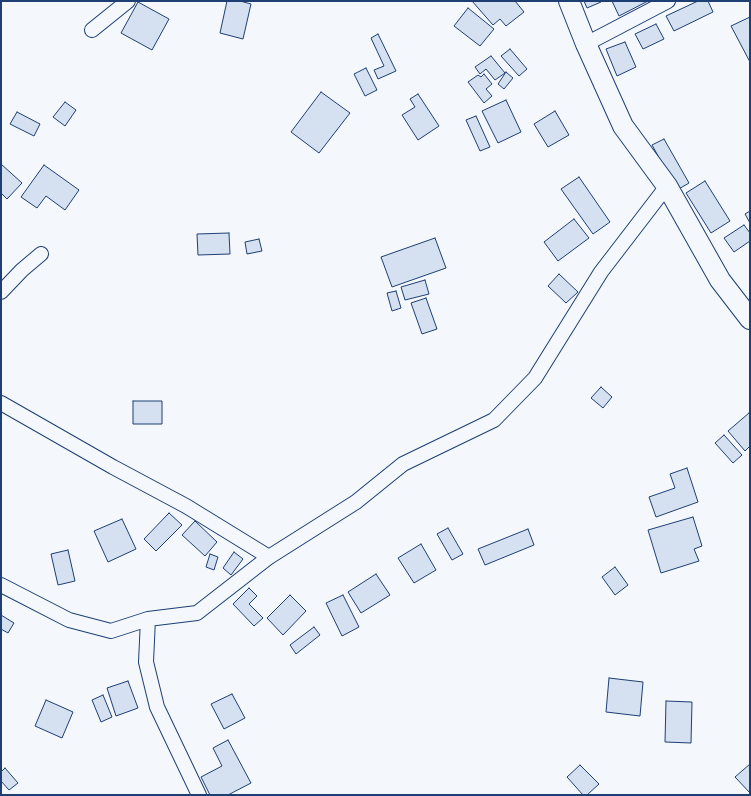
<!DOCTYPE html>
<style>
body{margin:0}
#map{position:relative;width:751px;height:796px;overflow:hidden;background:#f4f7fb;font-family:"Golos Text",sans-serif}
canvas{display:block}
.frame{position:absolute;inset:0;border:2px solid #1d3f73;pointer-events:none}
</style>
<div id="map">
<canvas width="751" height="796"></canvas>
<div class="frame"></div>
</div>
<script>
const g = document.querySelector('canvas').getContext('2d');
g.lineJoin = 'round';
function fill(path, color) {
  g.fillStyle = color;
  g.fill(path, 'evenodd');
}
function poly(rows) {
  const path = new Path2D();
  for (const r of rows) {
    path.moveTo(r[0], r[1]);
    for (let i = 2; i < r.length; i += 2) path.lineTo(r[i], r[i + 1]);
  }
  return path;
}
function stroke(path, color, width, dash) {
  g.strokeStyle = color;
  g.lineWidth = width;
  g.lineCap = dash ? 'butt' : 'round';
  g.setLineDash(dash || []);
  g.stroke(path);
}
const building = poly([
 [227,1,240,1,251,4,243,39,220,33,227,1],
 [472,1,515,1,524,12,506,26,500,19,493,25,472,1],
 [584,1,601,1,601,2,587,8,584,1],
 [612,1,648,1,619,16,612,1],
 [698,1,708,1,713,12,674,31,666,16,698,1],
 [138,2,169,19,152,50,121,33,138,2],
 [468,8,494,29,480,46,454,26,468,8],
 [750,17,750,62,731,26,750,17],
 [656,24,664,39,643,49,635,34,656,24],
 [378,34,396,71,378,79,374,70,384,66,371,38,378,34],
 [625,42,636,67,617,76,606,49,625,42],
 [510,49,527,69,519,76,501,56,510,49],
 [491,56,505,73,495,80,486,69,480,74,475,67,491,56],
 [366,68,377,90,365,96,354,74,366,68],
 [506,72,513,78,504,89,498,84,506,72],
 [484,74,492,84,486,89,492,96,484,103,468,82,478,75,481,77,484,74],
 [321,92,350,113,319,153,291,132,321,92],
 [418,94,439,126,418,140,402,115,415,107,410,99,418,94],
 [506,100,521,132,498,143,482,111,506,100],
 [65,102,76,110,65,126,53,117,65,102],
 [555,111,569,135,548,147,534,124,555,111],
 [17,112,40,124,34,136,10,124,17,112],
 [476,116,490,147,480,151,466,120,476,116],
 [664,139,689,183,677,190,652,145,664,139],
 [1,164,22,183,7,199,1,193,1,164],
 [44,165,79,190,65,210,46,196,37,208,21,197,44,165],
 [579,177,610,222,593,234,561,189,579,177],
 [705,181,730,221,711,233,686,193,705,181],
 [750,211,750,223,745,214,750,211],
 [574,219,589,238,558,261,544,242,574,219],
 [744,225,750,233,750,241,734,252,724,238,744,225],
 [229,233,230,254,198,255,197,234,229,233],
 [435,238,446,268,392,287,381,257,435,238],
 [259,239,262,251,247,254,245,242,259,239],
 [559,274,578,292,566,303,548,286,559,274],
 [425,280,429,294,405,300,401,287,425,280],
 [396,291,401,308,392,311,387,293,396,291],
 [426,298,437,329,422,334,411,303,426,298],
 [601,387,612,397,603,408,591,398,601,387],
 [133,401,162,401,162,424,133,424,133,401],
 [749,413,750,415,750,446,745,451,728,431,749,413],
 [724,435,742,455,733,463,715,443,724,435],
 [687,468,698,502,656,517,649,497,675,488,670,474,687,468],
 [169,513,182,525,156,551,144,539,169,513],
 [693,517,702,546,694,549,699,561,661,573,648,530,693,517],
 [122,519,136,549,108,562,94,531,122,519],
 [195,521,217,542,205,556,182,535,195,521],
 [448,528,463,554,452,560,437,534,448,528],
 [528,529,534,545,485,565,478,549,528,529],
 [421,544,436,570,414,583,398,558,421,544],
 [68,550,75,581,58,585,51,554,68,550],
 [234,552,243,559,231,575,223,568,234,552],
 [210,554,218,557,214,570,206,567,210,554],
 [615,567,628,585,615,595,602,577,615,567],
 [376,574,390,595,361,613,348,592,376,574],
 [249,588,257,596,249,604,263,618,254,626,233,604,249,588],
 [290,595,306,611,283,635,267,618,290,595],
 [343,595,359,627,342,636,326,603,343,595],
 [1,615,14,623,8,633,1,629,1,615],
 [314,627,320,635,296,654,290,645,314,627],
 [609,678,643,682,640,716,606,712,609,678],
 [128,681,138,708,116,716,107,688,128,681],
 [232,694,245,718,224,729,211,704,232,694],
 [103,695,112,717,101,722,92,700,103,695],
 [46,700,73,712,62,738,35,726,46,700],
 [666,701,692,702,691,743,665,742,666,701],
 [228,740,251,783,228,795,210,795,201,777,222,766,213,748,228,740],
 [750,764,750,793,735,777,750,764],
 [580,765,599,784,587,795,583,795,567,777,580,765],
 [5,768,18,783,9,790,1,781,1,772,5,768]
]);
const street = poly([
 [92,30,128,1],
 [586,44,668,1],
 [1,292,22,270,41,254],
 [1,403,113,467,186,506,269,557],
 [1,585,69,620,111,631,148,619,197,613,269,557,356,502,403,464,494,420,535,378,601,272,667,186],
 [148,619,146,662,157,707,199,795]
]);
const secondary = poly([
 [569,1,586,44,623,126,667,186,720,280,750,319]
]);
fill(building, '#d5e0f0');
stroke(building, '#1d3f73', 1);
stroke(street, '#1d3f73', 16);
stroke(secondary, '#1d3f73', 22);
stroke(street, '#f4f7fb', 14);
stroke(secondary, '#f4f7fb', 20);
</script>
